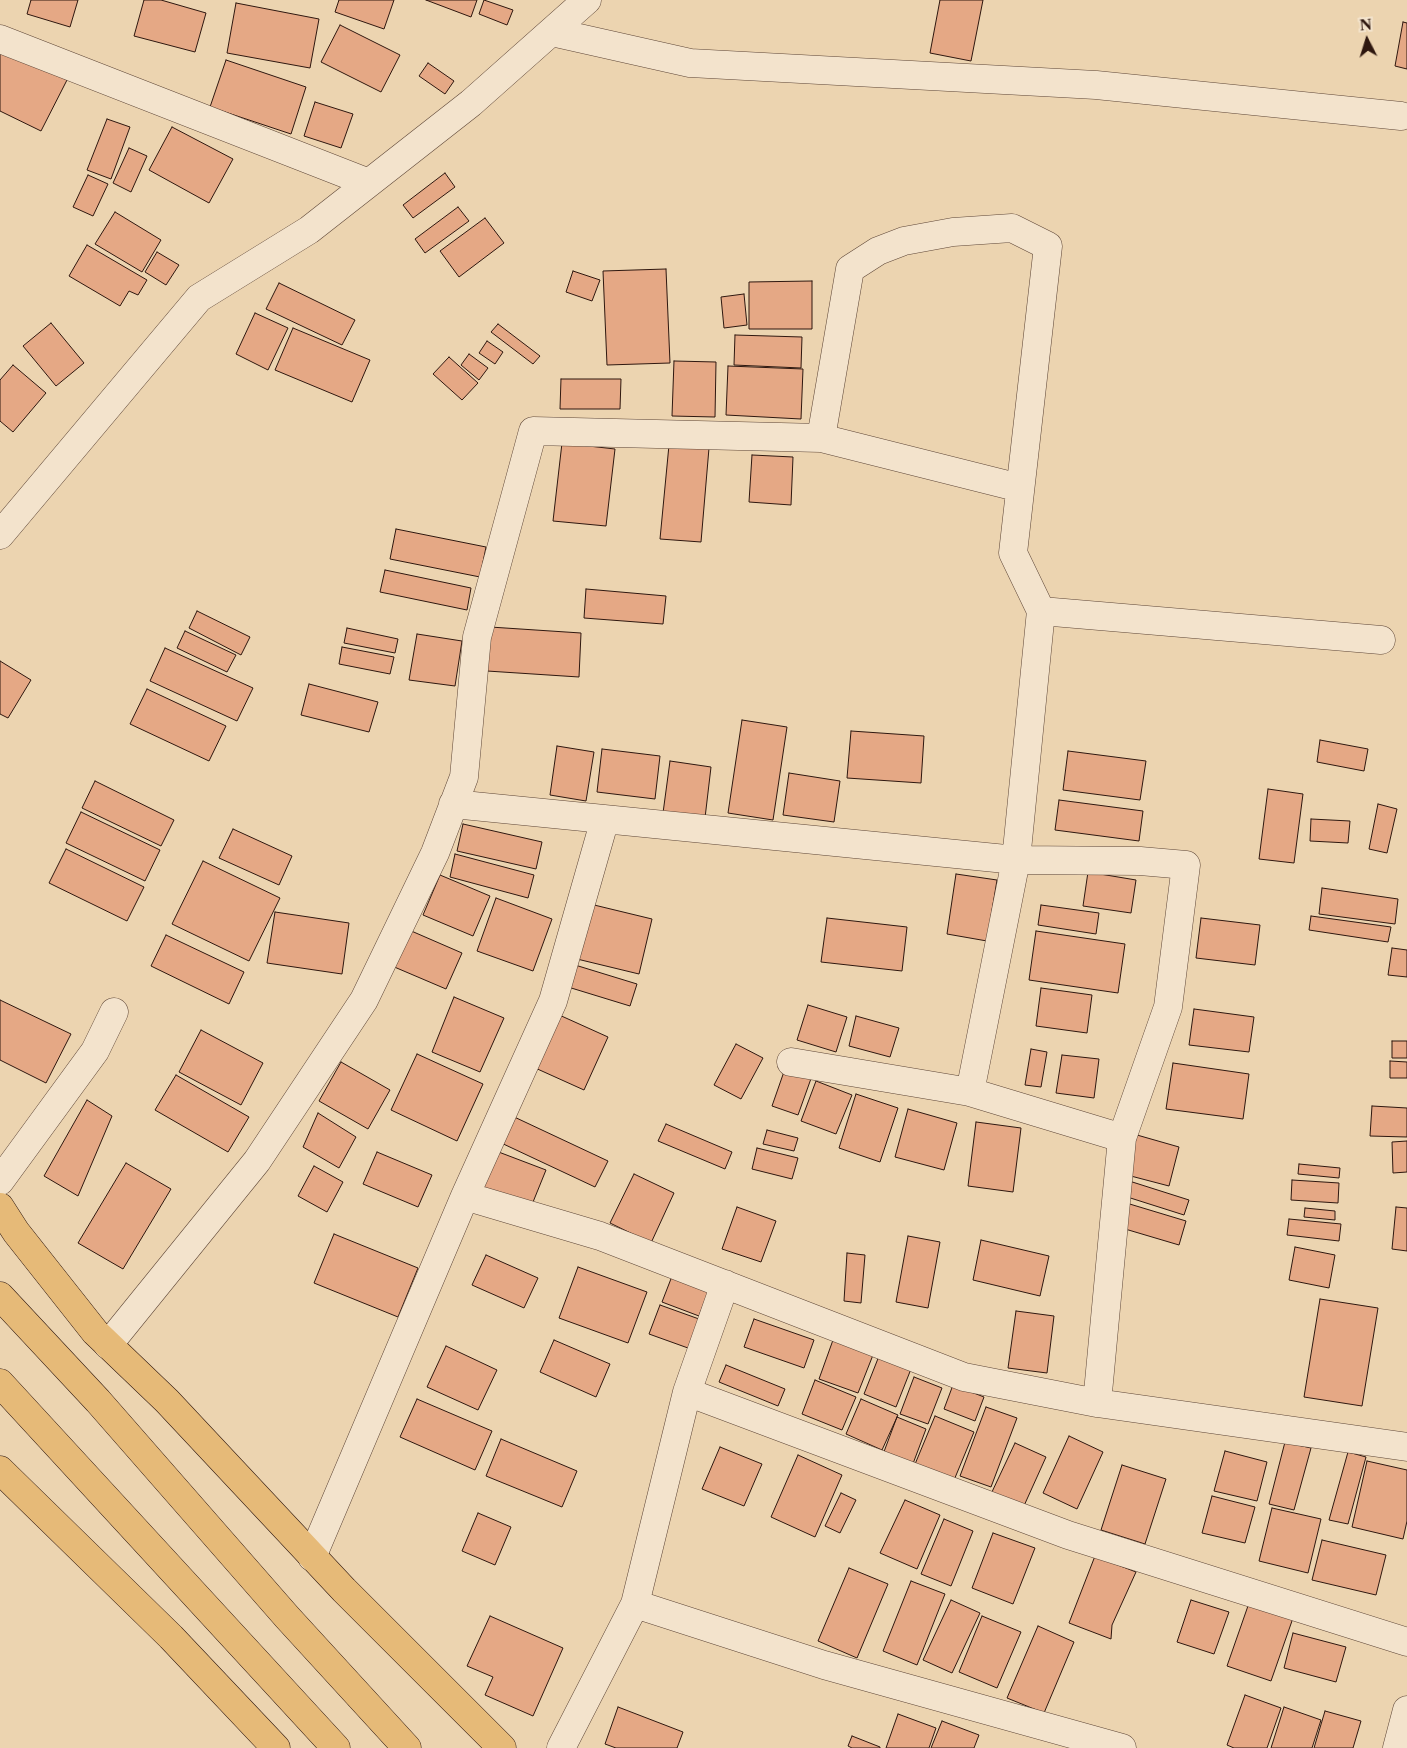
<!DOCTYPE html>
<style>
body{margin:0}
#map{position:relative;width:1407px;height:1748px;overflow:hidden;background:#ecd4b0;font-family:"Libre Caslon Text",serif}
canvas{display:block}
.north{position:absolute;left:1342px;top:15px;width:50px;height:50px;-webkit-text-stroke:4px #f3e3cc;paint-order:stroke;rotate:355deg;font-size:14px;font-weight:700;line-height:20px;text-align:center;color:#2e170f}
.north::after{content:'';display:block;margin:auto;width:18px;height:22px;background:#2e170f;clip-path:polygon(50% 0,100% 100%,50% 72%,0 100%)}
</style>
<div id="map">
<canvas width="1407" height="1748"></canvas>
<div class="north">N</div>
</div>
<script>
const g = document.querySelector('canvas').getContext('2d');
g.lineJoin = 'round';
function fill(path, color) {
  g.fillStyle = color;
  g.fill(path, 'evenodd');
}
function poly(rows) {
  const path = new Path2D();
  for (const r of rows) {
    path.moveTo(r[0], r[1]);
    for (let i = 2; i < r.length; i += 2) path.lineTo(r[i], r[i + 1]);
  }
  return path;
}
function stroke(path, color, width, dash) {
  g.strokeStyle = color;
  g.lineWidth = width;
  g.lineCap = dash ? 'butt' : 'round';
  g.setLineDash(dash || []);
  g.stroke(path);
}
const building = poly([
 [31,0,78,0,70,27,27,14,31,0],
 [144,0,161,0,206,13,195,52,134,36,144,0],
 [339,0,394,0,384,29,335,12,339,0],
 [426,0,477,0,471,17,426,0],
 [484,0,513,10,507,25,479,14,484,0],
 [940,0,983,0,971,61,930,53,940,0],
 [236,3,319,19,310,68,227,53,236,3],
 [1403,22,1407,23,1407,69,1395,66,1403,22],
 [340,25,400,55,381,92,321,62,340,25],
 [0,47,67,80,41,131,0,111,0,47],
 [226,60,306,87,291,134,210,107,226,60],
 [428,63,454,81,445,94,419,76,428,63],
 [315,102,353,114,341,148,304,136,315,102],
 [107,119,130,127,111,179,87,170,107,119],
 [172,127,233,159,209,203,149,170,172,127],
 [129,148,147,156,131,192,113,183,129,148],
 [445,173,455,187,413,218,403,205,445,173],
 [88,175,108,184,93,216,73,207,88,175],
 [458,207,469,221,425,253,415,239,458,207],
 [115,212,161,240,142,272,95,244,115,212],
 [485,218,504,243,459,277,440,251,485,218],
 [87,245,147,280,138,295,129,291,120,306,69,276,87,245],
 [157,252,179,265,166,285,145,272,157,252],
 [666,269,670,363,607,365,603,271,666,269],
 [573,271,600,280,592,301,566,292,573,271],
 [812,281,812,329,749,329,749,282,812,281],
 [279,283,355,320,342,345,266,309,279,283],
 [744,294,747,325,724,328,721,297,744,294],
 [255,313,288,328,268,370,236,354,255,313],
 [51,323,84,363,56,386,23,346,51,323],
 [498,324,540,356,533,364,491,332,498,324],
 [293,328,370,360,352,402,275,370,293,328],
 [735,335,802,337,801,368,734,365,735,335],
 [487,341,503,352,495,364,479,353,487,341],
 [469,354,488,368,479,380,461,365,469,354],
 [449,357,478,383,462,400,433,374,449,357],
 [674,361,716,362,715,417,672,416,674,361],
 [13,365,46,393,13,432,0,421,0,380,13,365],
 [728,366,803,369,801,419,726,415,728,366],
 [561,379,621,379,620,409,560,409,561,379],
 [562,443,615,449,606,526,553,521,562,443],
 [669,445,709,448,701,542,660,539,669,445],
 [752,455,793,457,791,505,749,502,752,455],
 [396,529,486,547,480,577,390,559,396,529],
 [385,570,471,588,467,610,380,592,385,570],
 [586,589,666,596,663,624,584,618,586,589],
 [197,611,250,637,241,655,189,628,197,611],
 [490,627,581,633,579,677,487,671,490,627],
 [347,628,398,639,395,653,344,643,347,628],
 [185,631,236,655,227,672,177,648,185,631],
 [417,634,462,641,455,686,409,680,417,634],
 [342,647,394,657,390,674,339,664,342,647],
 [165,648,253,688,237,721,150,681,165,648],
 [0,661,31,680,8,718,0,714,0,661],
 [309,684,378,702,369,732,301,715,309,684],
 [147,689,226,726,209,761,130,724,147,689],
 [742,720,787,727,773,820,728,813,742,720],
 [851,731,924,736,921,783,847,778,851,731],
 [1320,740,1368,749,1364,771,1317,762,1320,740],
 [557,746,594,752,586,801,550,795,557,746],
 [602,749,660,756,655,799,597,792,602,749],
 [1068,751,1146,761,1140,800,1063,790,1068,751],
 [670,761,711,767,705,818,663,813,670,761],
 [789,773,840,781,834,822,783,815,789,773],
 [95,781,174,820,161,846,82,808,95,781],
 [1268,789,1303,794,1294,863,1259,859,1268,789],
 [1059,800,1143,811,1139,841,1055,830,1059,800],
 [1378,804,1397,809,1387,853,1369,849,1378,804],
 [81,812,160,850,145,881,66,843,81,812],
 [1311,819,1350,821,1348,843,1310,841,1311,819],
 [463,824,542,842,536,869,457,851,463,824],
 [233,829,292,856,279,885,219,858,233,829],
 [66,849,144,887,127,921,49,883,66,849],
 [455,854,534,875,528,898,450,877,455,854],
 [203,861,280,898,249,961,172,924,203,861],
 [1088,872,1136,880,1131,913,1083,906,1088,872],
 [956,874,997,880,987,941,947,934,956,874],
 [440,875,490,896,473,936,423,915,440,875],
 [1322,888,1398,899,1395,924,1319,914,1322,888],
 [496,898,552,919,533,971,477,951,496,898],
 [590,904,652,919,639,974,577,959,590,904],
 [1041,905,1099,913,1096,934,1038,925,1041,905],
 [275,912,349,923,342,974,267,963,275,912],
 [1311,916,1391,927,1388,942,1309,930,1311,916],
 [827,918,907,927,902,971,821,962,827,918],
 [1201,918,1260,925,1255,965,1196,958,1201,918],
 [409,930,462,953,446,989,392,966,409,930],
 [1036,931,1125,944,1118,993,1029,980,1036,931],
 [166,935,244,972,229,1004,151,966,166,935],
 [1392,948,1407,950,1407,977,1388,975,1392,948],
 [575,965,637,984,630,1006,568,987,575,965],
 [1041,988,1092,995,1087,1033,1036,1026,1041,988],
 [454,997,504,1018,480,1072,432,1052,454,997],
 [0,1000,71,1034,46,1083,0,1060,0,1000],
 [808,1005,847,1017,836,1052,797,1040,808,1005],
 [1194,1009,1254,1017,1249,1052,1189,1045,1194,1009],
 [557,1014,608,1037,584,1090,533,1067,557,1014],
 [856,1016,899,1028,890,1057,849,1046,856,1016],
 [201,1030,263,1063,241,1105,179,1072,201,1030],
 [1392,1041,1407,1041,1407,1058,1392,1058,1392,1041],
 [736,1044,763,1058,741,1099,714,1085,736,1044],
 [1031,1049,1047,1052,1041,1087,1025,1085,1031,1049],
 [417,1054,483,1084,457,1141,391,1110,417,1054],
 [1062,1055,1099,1059,1094,1098,1056,1093,1062,1055],
 [1390,1061,1407,1062,1407,1078,1390,1078,1390,1061],
 [341,1062,390,1090,368,1129,319,1101,341,1062],
 [787,1063,813,1073,798,1115,772,1106,787,1063],
 [1173,1063,1249,1074,1243,1119,1166,1109,1173,1063],
 [176,1075,249,1117,228,1152,155,1110,176,1075],
 [816,1081,852,1095,836,1134,801,1121,816,1081],
 [856,1094,898,1108,880,1162,839,1148,856,1094],
 [87,1100,112,1116,78,1196,44,1176,87,1100],
 [1372,1106,1407,1108,1407,1137,1370,1136,1372,1106],
 [908,1109,957,1123,944,1170,895,1157,908,1109],
 [318,1113,356,1137,339,1168,303,1147,318,1113],
 [510,1115,608,1161,595,1187,497,1141,510,1115],
 [976,1122,1021,1128,1013,1192,968,1186,976,1122],
 [666,1124,732,1152,725,1169,658,1141,666,1124],
 [767,1130,798,1138,794,1151,763,1144,767,1130],
 [1137,1135,1179,1147,1169,1186,1127,1175,1137,1135],
 [1407,1141,1407,1172,1393,1173,1392,1142,1407,1141],
 [757,1148,798,1158,792,1179,752,1169,757,1148],
 [496,1151,546,1170,531,1207,482,1187,496,1151],
 [377,1152,432,1175,418,1207,363,1184,377,1152],
 [126,1163,171,1189,123,1269,78,1243,126,1163],
 [1299,1164,1340,1168,1339,1178,1298,1174,1299,1164],
 [314,1166,343,1182,327,1212,298,1196,314,1166],
 [634,1174,674,1193,651,1243,610,1223,634,1174],
 [1126,1180,1189,1200,1184,1215,1121,1195,1126,1180],
 [1292,1180,1339,1183,1338,1203,1291,1200,1292,1180],
 [1123,1202,1186,1221,1179,1245,1115,1226,1123,1202],
 [737,1207,776,1221,761,1262,722,1249,737,1207],
 [1396,1207,1407,1208,1407,1251,1392,1249,1396,1207],
 [1305,1208,1335,1211,1335,1220,1304,1217,1305,1208],
 [1289,1219,1341,1224,1339,1241,1287,1235,1289,1219],
 [334,1234,418,1268,398,1317,314,1283,334,1234],
 [908,1236,940,1242,928,1308,896,1302,908,1236],
 [981,1240,1049,1256,1040,1296,973,1280,981,1240],
 [1295,1247,1335,1255,1329,1288,1289,1280,1295,1247],
 [847,1253,865,1255,861,1303,844,1301,847,1253],
 [486,1255,538,1278,524,1308,472,1285,486,1255],
 [578,1267,647,1292,628,1343,559,1318,578,1267],
 [674,1271,711,1285,699,1316,662,1302,674,1271],
 [1320,1299,1378,1308,1362,1406,1304,1397,1320,1299],
 [660,1305,699,1319,688,1348,649,1334,660,1305],
 [1016,1311,1054,1316,1047,1373,1008,1368,1016,1311],
 [754,1319,814,1340,804,1368,744,1347,754,1319],
 [554,1340,610,1364,596,1397,540,1372,554,1340],
 [833,1340,873,1355,858,1393,819,1379,833,1340],
 [446,1346,497,1370,478,1410,427,1387,446,1346],
 [879,1356,911,1369,896,1407,864,1394,879,1356],
 [726,1365,785,1389,778,1406,719,1382,726,1365],
 [914,1377,942,1388,928,1424,900,1414,914,1377],
 [815,1380,856,1397,842,1430,802,1414,815,1380],
 [953,1385,984,1397,975,1421,944,1409,953,1385],
 [417,1399,492,1431,475,1470,400,1437,417,1399],
 [861,1399,898,1415,882,1450,846,1434,861,1399],
 [986,1407,1017,1418,991,1487,960,1476,986,1407],
 [935,1416,974,1432,952,1485,913,1469,935,1416],
 [897,1417,926,1429,911,1469,882,1457,897,1417],
 [1069,1436,1103,1452,1077,1509,1043,1493,1069,1436],
 [501,1439,577,1471,562,1507,486,1476,501,1439],
 [1285,1442,1311,1448,1294,1510,1269,1504,1285,1442],
 [1015,1443,1046,1457,1023,1508,991,1494,1015,1443],
 [720,1447,762,1464,744,1506,702,1489,720,1447],
 [1225,1451,1267,1462,1257,1501,1214,1491,1225,1451],
 [1348,1452,1366,1457,1348,1524,1329,1520,1348,1452],
 [798,1455,842,1475,815,1537,771,1517,798,1455],
 [1367,1461,1407,1470,1407,1521,1403,1539,1352,1527,1367,1461],
 [1122,1465,1166,1479,1145,1544,1101,1530,1122,1465],
 [841,1493,856,1500,840,1533,825,1526,841,1493],
 [1212,1496,1255,1507,1245,1543,1202,1533,1212,1496],
 [905,1500,940,1515,917,1569,880,1553,905,1500],
 [1272,1508,1321,1519,1308,1573,1259,1561,1272,1508],
 [478,1513,511,1527,495,1565,462,1551,478,1513],
 [944,1519,973,1531,951,1586,921,1574,944,1519],
 [993,1533,1035,1548,1013,1604,972,1588,993,1533],
 [1322,1540,1386,1555,1376,1595,1312,1580,1322,1540],
 [1095,1556,1136,1572,1112,1625,1111,1639,1069,1623,1095,1556],
 [849,1568,888,1584,857,1658,818,1641,849,1568],
 [911,1581,945,1594,917,1665,883,1651,911,1581],
 [951,1600,980,1613,952,1673,923,1660,951,1600],
 [1191,1600,1229,1612,1214,1654,1177,1642,1191,1600],
 [1249,1603,1293,1618,1271,1681,1227,1666,1249,1603],
 [490,1616,563,1648,533,1716,485,1695,493,1677,467,1666,490,1616],
 [982,1616,1021,1632,997,1688,959,1672,982,1616],
 [1038,1626,1074,1642,1044,1713,1007,1698,1038,1626],
 [1293,1633,1346,1647,1336,1682,1284,1668,1293,1633],
 [1245,1695,1281,1708,1267,1748,1234,1748,1227,1745,1245,1695],
 [618,1707,683,1732,677,1748,616,1748,605,1744,618,1707],
 [1284,1707,1321,1720,1312,1748,1271,1748,1284,1707],
 [1325,1711,1361,1721,1353,1748,1314,1748,1325,1711],
 [898,1714,936,1728,929,1748,886,1748,898,1714],
 [942,1721,979,1735,974,1748,931,1748,942,1721],
 [852,1736,880,1747,880,1748,852,1748,848,1746,852,1736]
]);
const minor = poly([
 [552,32,690,63,1096,85,1401,116],
 [0,39,369,183],
 [821,438,1020,488],
 [0,535,199,298,309,230,471,103,587,0],
 [453,804,1016,860,1140,861,1186,865,1168,1007,1122,1138,1097,1403],
 [791,1062,970,1092,1122,1138],
 [970,1092,1016,860,1041,611],
 [0,1181,95,1051,114,1012],
 [465,1196,553,1001,605,819],
 [108,1345,257,1161,364,1000,435,853,464,777,477,637,533,431,821,438,850,269,878,251,904,241,953,232,1012,228,1048,246,1013,553,1041,611,1381,640],
 [687,1392,1068,1535,1407,1642],
 [312,1557,465,1196,600,1236,964,1377,1097,1403,1407,1447],
 [635,1604,687,1392,725,1284],
 [561,1748,635,1604,824,1665,1122,1748],
 [1397,1748,1407,1710]
]);
const major = poly([
 [0,1207,16,1232,95,1332,167,1401,344,1590,502,1748],
 [0,1470,171,1637,276,1748]
]);
const highway = poly([
 [0,1296,98,1401,287,1617,407,1748],
 [0,1383,336,1748]
]);
fill(building, '#e5a885');
stroke(building, '#2e170f', 1);
stroke(minor, '#5e4637', 29);
stroke(major, '#2e170f', 29);
stroke(highway, '#2e170f', 29);
stroke(minor, '#f3e3cc', 28);
stroke(major, '#e6ba78', 28);
stroke(highway, '#e6ba78', 28);
</script>
